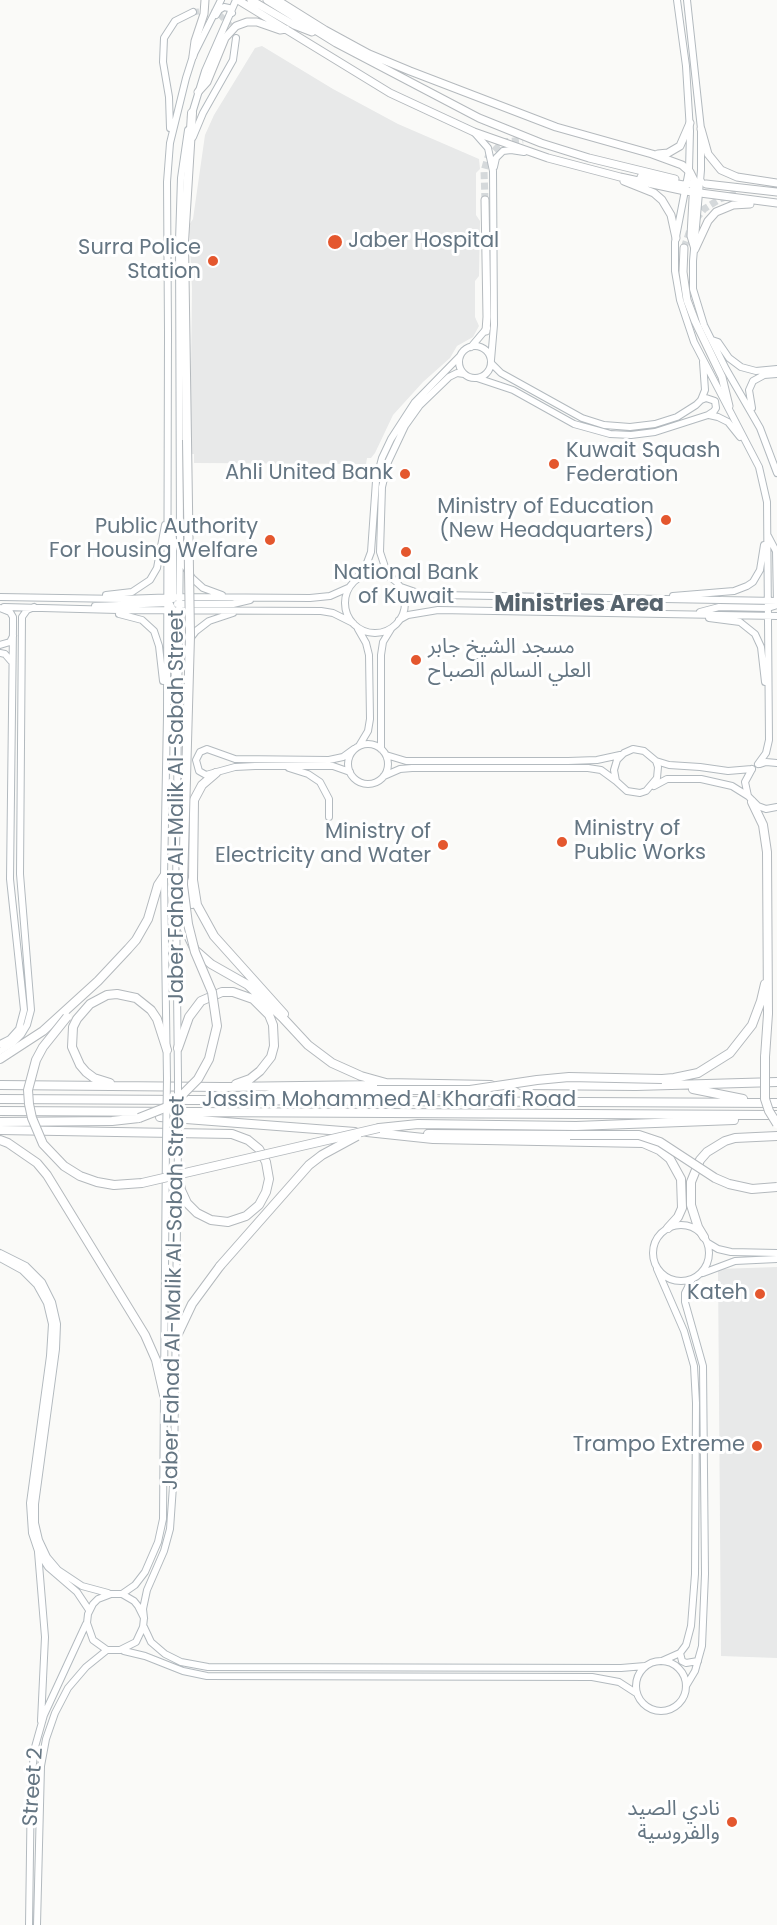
<!DOCTYPE html>
<meta charset="utf-8">
<style>
body{margin:0}
canvas{display:block;background:#fafaf8}
</style>
<canvas width="777" height="1925"></canvas>
<script>
const g = document.querySelector('canvas').getContext('2d');
g.lineJoin = 'round';
function fill(path, color) {
  g.fillStyle = color;
  g.fill(path, 'evenodd');
}
function poly(rows) {
  const path = new Path2D();
  for (const r of rows) {
    if (r.length === 3) {
      path.moveTo(r[0] + r[2], r[1]);
      path.arc(r[0], r[1], r[2], 0, 2 * Math.PI);
      continue;
    }
    path.moveTo(r[0], r[1]);
    for (let i = 2; i < r.length; i += 2) path.lineTo(r[i], r[i + 1]);
  }
  return path;
}
function stroke(path, color, width, dash) {
  g.strokeStyle = color;
  g.lineWidth = width;
  g.lineCap = dash ? 'butt' : 'round';
  g.setLineDash(dash || []);
  g.stroke(path);
}
function write(font, color, halo, rows, align = 'center') {
  g.font = font + ' Poppins,"Noto Sans Arabic",sans-serif';
  g.lineWidth = 6;
  g.setLineDash([]);
  g.textBaseline = 'middle';
  g.strokeStyle = halo;
  g.fillStyle = color;
  for (const [text, x, y, turn = 0] of rows) {
    g.save();
    g.translate(x, y);
    g.rotate((+turn || 0) * Math.PI / 180);
    g.textAlign = isNaN(turn) ? turn : align;
    if (halo) g.strokeText(text, 0, 0);
    g.fillText(text, 0, 0);
    g.restore();
  }
}
const built = poly([
 [262,46,333,89,398,124,479,159,480,169,476,173,476,215,480,221,479,276,475,281,475,317,479,326,473,337,457,346,450,358,423,382,393,415,375,453,371,458,367,458,366,464,194,463,194,454,190,454,192,289,189,225,193,219,205,135,214,115,255,48],
 [777,1267,777,1658,721,1656,718,1269]
]);
const secondaryTunnel = poly([
 [193,12,207,11,220,15,230,25,236,38]
]);
const primaryTunnel = poly([
 [485,200,484,171,488,157,499,146,504,142,523,140],
 [684,248,692,224,704,209,720,199,738,193]
]);
const secondary = poly([
 [677,0,686,66,690,131,689,170,675,242,675,271,680,300,694,342,759,467,767,502,769,740,766,753,758,764],
 [687,0,701,129,701,170,693,261,693,289,704,325,726,369,760,428,777,473],
 [216,15,219,10,224,7,229,8,232,13],
 [191,117,205,71,236,0],
 [170,128,169,97,163,62,164,38,175,21,193,12],
 [474,132,488,148,493,171,494,325,491,360],
 [193,137,203,113,233,60,236,38],
 [494,167,496,158,503,151,511,150,524,152],
 [712,340,718,342,729,358,741,367,756,371,777,369],
 [475,362,16],
 [471,347,487,328],
 [491,363,501,373,582,418,604,425,630,427,655,424,677,417,696,405,701,400,705,390,703,362],
 [477,378,513,390,574,424,610,434,631,435,655,432,708,415,714,411,716,408,715,401,706,398,701,400],
 [752,408,749,390,753,381,764,375,777,374],
 [709,415,718,417,728,422,740,437],
 [171,522,173,539,173,599],
 [768,536,776,551,777,605],
 [183,551,185,566,192,578,203,588,222,595],
 [375,603,30],
 [393,579,385,567,380,552,382,487,388,462,405,426,420,405,449,377,457,373,464,374],
 [355,580,365,568,371,552,376,481,382,458,391,439,415,402,460,356],
 [401,587,421,594,439,595,777,601],
 [106,595,132,592,150,580,157,568,165,525],
 [673,596,734,591,747,586,753,582,760,570,764,545],
 [0,597,123,599,179,597,310,598,330,596,348,588],
 [167,598,173,610,175,688],
 [177,604,233,604,250,600],
 [95,606,168,603],
 [4,607,118,610,321,611,333,613,353,623],
 [0,608,10,612,13,617,13,627,10,879,24,1010,19,1029,10,1039,0,1044],
 [700,612,719,607,768,608,777,605],
 [119,614,142,620,154,631,159,646,163,681],
 [709,618,740,622,755,634,761,647,765,682],
 [399,620,408,615,438,610,777,616],
 [358,629,366,643,369,655,370,719,368,731,359,746],
 [0,645,10,642,13,636],
 [0,653,5,654,11,661],
 [181,659,186,644,196,631,209,621,233,613],
 [368,764,20],
 [381,749,381,655,383,642,391,629],
 [386,755,406,761,568,761,597,760,620,755],
 [656,761,658,767,657,778,646,791,640,793,627,791,616,781,614,770,617,760,624,753,633,749,644,751,656,761,669,765,700,767,728,771,752,769],
 [760,764,766,762,777,763],
 [289,768,308,774,320,782,329,799,329,817],
 [752,769,745,782,748,796,758,806,766,809,777,807],
 [350,772,333,766,255,766,235,767,206,775,199,771,196,760,200,752,207,749,235,759,329,760,343,757,354,749],
 [384,776,400,769,412,768,588,768,601,770,616,781],
 [654,786,667,779,701,779,732,786,748,796],
 [176,890,180,541,179,241,181,178,188,130],
 [176,900,178,1079],
 [0,1051,13,1043,21,1035,27,1025,31,1010,20,874,22,617,27,610,34,607],
 [167,1079,164,876,167,716,168,333,167,182,170,143,186,78,193,56,221,0],
 [681,1253,28],
 [708,1243,718,1249,731,1252,777,1253],
 [0,1253,26,1266,42,1282,52,1302,57,1324,56,1349,35,1504,35,1523,39,1540,47,1557,58,1570,82,1586,108,1593],
 [0,1258,22,1270,37,1285,47,1303,52,1324,50,1356,30,1503,32,1533,38,1551,48,1567,77,1592,89,1610],
 [657,1269,684,1331,694,1366,696,1403,695,1574,691,1626,686,1645,680,1653,662,1661],
 [703,1273,735,1261,777,1259],
 [38,1552,45,1637,41,1721],
 [122,1594,135,1585,145,1572,158,1542,163,1519,166,1142],
 [144,1618,138,1606,134,1601,122,1594,111,1594,98,1599,93,1604,88,1614,87,1623,93,1640,107,1650,120,1650,136,1642,143,1627,144,1618,143,1609,147,1590,164,1551,170,1529,174,1472,178,1143],
 [144,1627,151,1642,165,1654,181,1662,208,1667,621,1668,645,1666],
 [124,1651,145,1656,183,1671,207,1676,592,1677,619,1682,636,1693],
 [680,1653,682,1661,686,1663,698,1661],
 [661,1686,25],
 [686,1686,695,1671,702,1646,705,1574,703,1366,685,1302,685,1293,692,1279],
 [29,1925,31,1780,35,1747,44,1715,86,1624],
 [37,1925,41,1766,46,1739,55,1713,68,1688,86,1667,107,1650]
]);
const primary = poly([
 [238,0,390,93,474,132,548,158,620,177,685,191,777,203],
 [251,0,294,25,312,32],
 [267,0,336,43,479,118,541,143,589,158,675,179],
 [277,0,325,30,369,54,410,71,556,127,652,154,682,165,690,172,694,180,691,236,695,249],
 [193,56,195,41,204,14,205,0],
 [198,92,207,82,225,38,236,26,247,22,257,22,280,30,286,29],
 [701,129,708,154,721,170,737,177,777,183],
 [658,154,668,153,680,146,690,123],
 [641,177,683,185,701,182],
 [624,181,654,193,662,200,671,215,676,238],
 [706,184,777,192],
 [485,200,487,317,486,331],
 [684,248,683,272,687,300,695,321,722,377,729,406],
 [695,249,708,221,716,212,733,205,750,204]
]);
const highway = poly([
 [187,440,184,242,192,113],
 [216,773,202,785,194,800,193,880,197,905,214,936,284,1014],
 [752,802,763,825,767,852,768,1014,765,1057],
 [184,878,192,904],
 [176,885,183,925,195,950,211,964,248,985,282,1017,308,1045,332,1063,361,1076,386,1083,491,1085],
 [178,1048,189,1017,201,1001,222,992,233,992,253,999,269,1015,273,1025,274,1046,271,1057,260,1071,250,1079,236,1084],
 [0,1059,43,1031,98,981,128,949,136,940,148,919,158,885,164,876],
 [662,1079,674,1078,698,1073,730,1053,752,1025,761,1001,765,984],
 [110,1083,94,1078,86,1072,80,1065,72,1047,73,1027,77,1019,90,1004,107,995,117,994,136,998,151,1010,157,1019,167,1050],
 [0,1085,222,1087,379,1085],
 [521,1085,636,1086,777,1082],
 [693,1089,743,1099],
 [249,1098,273,1094,377,1090],
 [0,1099,777,1103],
 [0,1111,777,1115],
 [160,1117,355,1132],
 [0,1122,112,1121,139,1118],
 [379,1128,418,1124,576,1126,734,1120],
 [0,1130,232,1134,248,1140,259,1149,266,1162,269,1179,266,1192,259,1205,246,1216,228,1222,211,1220,197,1213,187,1203,181,1190,177,1169],
 [367,1132,433,1139,643,1143,659,1150,670,1159,681,1179,682,1208,678,1217,668,1228],
 [428,1134,570,1135],
 [0,1140,8,1143,37,1163,47,1175,145,1335,156,1360,164,1395],
 [704,1237,698,1227,691,1205,691,1182,700,1160,707,1152,725,1141,735,1138,777,1136],
 [175,1340,192,1304,220,1266]
]);
const secondaryBridge = poly([
 [166,1142,167,1079],
 [178,1143,178,1079]
]);
const highwayBridge = poly([
 [67,1017,43,1047,36,1060,28,1090,29,1104,32,1118,43,1144,64,1166,80,1176,97,1182,114,1185,142,1183,379,1128],
 [765,1057,765,1099,769,1111,777,1124],
 [377,1090,470,1090,537,1080,569,1077,662,1079],
 [139,1118,167,1107,179,1098,198,1079,209,1059,217,1026,212,992,195,952,188,924,183,885,190,636,187,440],
 [570,1135,639,1135,660,1142,715,1178,729,1184,752,1189,777,1187],
 [220,1266,309,1165,322,1155,357,1136]
]);
const markers = [
 [335,242,8,"#e4572e"],
 [213,261,6,"#e4572e"],
 [554,464,6,"#e4572e"],
 [405,474,6,"#e4572e"],
 [666,520,6,"#e4572e"],
 [270,540,6,"#e4572e"],
 [406,552,6,"#e4572e"],
 [416,660,6,"#e4572e"],
 [562,842,6,"#e4572e"],
 [443,845,6,"#e4572e"],
 [760,1294,6,"#e4572e"],
 [757,1446,6,"#e4572e"],
 [732,1822,6,"#e4572e"]
];
const poiNames = [
 ["Jaber Hospital",348,242,"left"],
 ["Surra Police",201,249],
 ["Station",201,273],
 ["Kuwait Squash",566,452,"left"],
 ["Federation",566,476,"left"],
 ["Ahli United Bank",393,474],
 ["Ministry of Education",654,508],
 ["(New Headquarters)",654,532],
 ["Public Authority",258,528],
 ["For Housing Welfare",258,552],
 ["National Bank",406,574,"center"],
 ["of Kuwait",406,598,"center"],
 ["مسجد الشيخ جابر",428,648,"left"],
 ["العلي السالم الصباح",428,672,"left"],
 ["Ministry of",574,830,"left"],
 ["Public Works",574,854,"left"],
 ["Ministry of",431,833],
 ["Electricity and Water",431,857],
 ["Kateh",748,1294],
 ["Trampo Extreme",745,1446],
 ["نادي الصيد",720,1810],
 ["والفروسية",720,1834]
];
const streetNames = [
 ["Jaber Fahad Al-Malik Al-Sabah Street",178,807,-90],
 ["Jassim Mohammed Al Kharafi Road",389,1101],
 ["Jaber Fahad Al-Malik Al-Sabah Street",175,1293,-89],
 ["Street 2",34,1787,-86]
];
const neighbourhoodNames = [
 ["Ministries Area",579,605]
];
fill(built, '#e8e9e9');
stroke(secondaryTunnel, '#d5d9db', 6, [6, 3]);
stroke(primaryTunnel, '#d5d9db', 7, [7, 3.5]);
stroke(secondary, '#b3babf', 8);
stroke(primary, '#b5babe', 9);
stroke(highway, '#b4b9bd', 10);
stroke(secondary, '#fff', 6);
stroke(primary, '#fff', 7);
stroke(highway, '#fff', 8);
stroke(secondaryBridge, '#b3babf', 8, []);
stroke(highwayBridge, '#b4b9bd', 10, []);
stroke(secondaryBridge, '#fff', 6);
stroke(highwayBridge, '#fff', 8);
for (const [x, y, r, color] of markers) {
  const dot = new Path2D();
  dot.arc(x, y, r, 0, 2 * Math.PI);
  g.fillStyle = color;
  g.fill(dot);
  stroke(dot, '#fff', 2);
}
write('21px', '#657683', '#fff', poiNames, 'right');
write('21px', '#657683', '#fff', streetNames);
write('bold 22px', '#57646e', '#fff', neighbourhoodNames);
</script>
